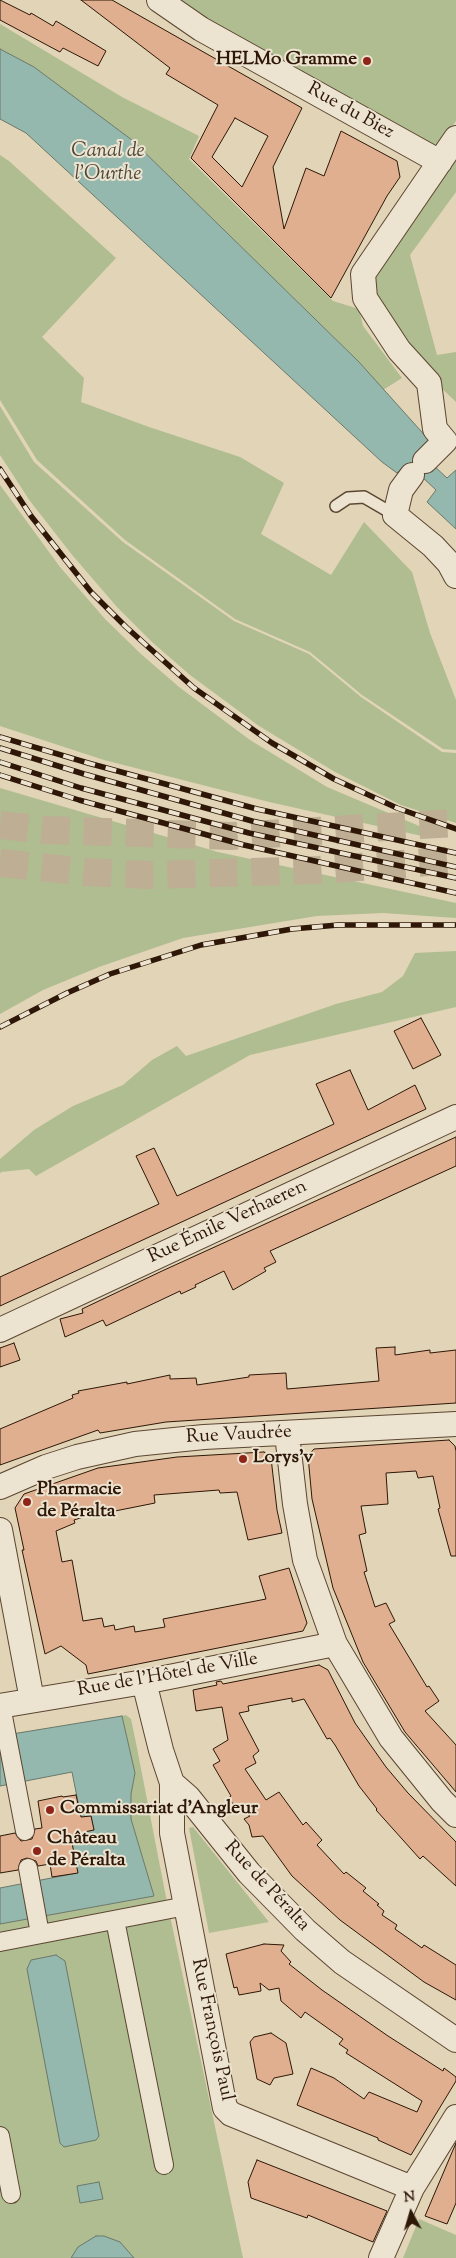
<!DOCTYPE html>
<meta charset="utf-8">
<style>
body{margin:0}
#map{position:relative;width:456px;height:2258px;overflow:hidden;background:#e1d4b7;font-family:"Sorts Mill Goudy",serif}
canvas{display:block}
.north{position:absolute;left:386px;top:2188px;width:50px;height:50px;-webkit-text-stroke:4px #ece3d0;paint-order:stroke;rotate:354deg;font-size:14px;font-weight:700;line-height:20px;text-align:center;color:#2e1706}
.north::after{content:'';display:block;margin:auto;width:18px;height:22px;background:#2e1706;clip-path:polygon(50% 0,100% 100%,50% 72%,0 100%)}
</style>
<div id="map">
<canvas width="456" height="2258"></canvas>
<div class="north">N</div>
</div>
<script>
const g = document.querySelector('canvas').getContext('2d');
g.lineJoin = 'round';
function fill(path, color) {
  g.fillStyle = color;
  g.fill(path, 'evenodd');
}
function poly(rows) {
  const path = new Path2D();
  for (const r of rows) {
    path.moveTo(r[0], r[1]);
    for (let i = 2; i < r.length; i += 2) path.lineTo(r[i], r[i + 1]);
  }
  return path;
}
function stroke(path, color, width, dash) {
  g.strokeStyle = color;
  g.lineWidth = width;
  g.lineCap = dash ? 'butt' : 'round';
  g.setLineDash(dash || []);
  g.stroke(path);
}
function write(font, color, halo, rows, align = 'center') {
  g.font = font + ' "Sorts Mill Goudy",serif';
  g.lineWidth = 4;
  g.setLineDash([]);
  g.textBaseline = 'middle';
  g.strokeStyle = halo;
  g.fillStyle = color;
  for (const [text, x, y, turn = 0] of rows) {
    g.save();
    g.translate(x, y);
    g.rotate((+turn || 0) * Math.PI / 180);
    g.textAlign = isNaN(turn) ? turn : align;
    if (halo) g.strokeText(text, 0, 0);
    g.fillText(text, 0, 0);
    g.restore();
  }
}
const green = poly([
 [174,0,456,0,456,121,436,150,293,66],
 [0,24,122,97,199,136,189,159,333,301,359,309,363,326,402,378,383,390,359,362,132,140,34,67,0,49],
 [456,151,456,192,410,255,437,355,456,352,456,402,433,380,374,296,370,275],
 [0,155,9,161,116,258,42,337,84,378,81,402,149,427,240,457,284,483,261,534,331,575,364,522,412,572,430,633,456,700,456,750,443,749,362,695,310,652,235,619,125,540,37,460,0,400],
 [0,406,34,462,123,542,234,621,309,654,361,697,442,752,456,753,456,823,401,805,335,772,259,726,190,675,152,642,117,607,73,556,30,501,0,455],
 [0,485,60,567,105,619,141,654,179,687,250,740,327,787,424,828,422,836,269,802,104,760,0,726],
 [0,788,218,852,456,903,456,918,383,913,317,916,183,938,99,967,43,990,0,1014],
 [456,951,456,1007,250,1055,36,1176,29,1169,1,1172,0,1174,0,1159,34,1130,73,1106,123,1085,152,1060,177,1046,186,1056,336,1004,382,992,403,976,415,953],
 [126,1715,131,1719,136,1743,166,1897,243,2258,0,2258,0,1924,154,1896,131,1819,131,1794,135,1773,122,1716],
 [193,1827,269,1922,209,1933,189,1828],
 [419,2219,456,2235,456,2258,403,2258]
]);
const water = poly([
 [0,49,34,67,132,140,359,362,429,440,418,451,447,478,456,470,456,529,427,502,436,490,407,463,397,473,382,462,26,133,0,119,0,49],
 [122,1716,135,1773,131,1794,131,1819,154,1896,0,1924,0,1888,77,1873,71,1838,84,1835,84,1832,94,1830,91,1816,81,1817,72,1772,0,1786,0,1736,122,1716],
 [56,1955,65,1961,99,2136,96,2140,64,2147,60,2143,27,1969,31,1960,56,1955],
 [99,2182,103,2199,80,2203,77,2186,99,2182],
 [96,2236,104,2236,120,2242,134,2258,71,2258,78,2247,96,2236]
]);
const building = poly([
 [0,0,30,15,31,13,53,26,56,21,106,51,98,66,63,48,60,52,0,20,0,0],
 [81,0,112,0,302,108,273,167,284,229,306,168,324,176,341,131,397,161,400,177,387,196,331,298,191,158,218,105,166,74,170,68,81,0],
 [235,118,268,136,242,187,212,157,235,118],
 [421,1018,441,1055,413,1069,394,1031,421,1018],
 [350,1070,368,1110,415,1085,426,1109,0,1306,0,1277,159,1204,136,1156,154,1148,177,1196,334,1124,316,1084,350,1070],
 [456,1137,456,1166,270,1251,276,1262,264,1268,266,1271,233,1290,224,1271,195,1285,196,1287,181,1294,180,1291,106,1326,103,1320,65,1337,60,1319,83,1313,82,1309,162,1271,456,1137],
 [14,1343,20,1360,0,1367,0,1348,14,1343],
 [395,1347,395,1355,430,1350,430,1353,456,1350,456,1403,166,1422,100,1433,98,1430,0,1465,0,1429,73,1398,72,1395,79,1393,78,1391,127,1382,127,1384,170,1375,170,1379,196,1378,197,1385,249,1377,249,1375,286,1373,287,1389,379,1381,376,1348,395,1347],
 [449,1440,455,1446,456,1451,456,1556,451,1556,438,1509,440,1508,433,1476,418,1478,416,1471,386,1473,388,1504,361,1506,366,1533,359,1535,367,1571,364,1572,375,1607,386,1603,395,1621,389,1624,427,1687,429,1686,439,1701,425,1711,456,1745,456,1792,405,1732,363,1662,333,1588,312,1499,308,1456,314,1449,449,1440],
 [264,1452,271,1458,277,1510,282,1533,248,1540,237,1492,220,1493,219,1490,154,1495,155,1503,110,1512,109,1509,74,1520,75,1523,56,1531,62,1562,72,1560,83,1621,102,1618,104,1627,114,1625,115,1630,134,1626,135,1632,165,1627,163,1619,266,1599,259,1576,289,1568,307,1623,303,1631,88,1674,86,1665,61,1646,45,1654,22,1550,24,1550,15,1508,24,1494,98,1468,177,1457,264,1452],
 [319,1665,328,1670,355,1723,386,1767,408,1793,456,1842,456,1886,423,1856,420,1859,376,1810,377,1809,359,1786,335,1745,330,1738,327,1739,304,1699,292,1702,292,1698,248,1706,249,1711,239,1713,259,1751,253,1756,256,1763,245,1769,266,1800,279,1792,303,1825,306,1822,322,1840,317,1845,344,1874,346,1872,366,1888,363,1891,379,1904,377,1905,384,1911,382,1915,397,1925,395,1929,422,1948,424,1945,456,1965,456,2000,424,1982,340,1920,292,1876,263,1836,252,1837,249,1825,244,1819,250,1816,227,1799,231,1796,213,1765,220,1761,213,1749,228,1740,222,1707,196,1711,193,1690,217,1685,216,1682,221,1681,223,1684,319,1665],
 [76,1795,81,1817,91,1816,94,1830,84,1832,84,1835,71,1838,78,1873,52,1877,50,1864,38,1866,36,1861,27,1858,21,1860,18,1870,0,1873,0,1836,15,1833,21,1841,32,1839,35,1829,42,1828,38,1801,62,1796,63,1797,76,1795],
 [264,1944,284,1945,281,1951,291,1962,289,1964,322,1990,388,2036,443,2071,444,2068,456,2077,456,2081,411,2155,378,2140,378,2138,297,2105,311,2068,334,2078,364,2099,369,2092,417,2112,422,2101,346,2053,348,2050,339,2044,343,2039,305,2012,301,2018,281,2001,279,1988,269,1990,260,1983,261,1991,239,1995,237,1987,234,1988,226,1954,264,1944],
 [271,2033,286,2043,293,2074,274,2078,270,2085,257,2079,250,2042,254,2037,271,2033],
 [456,2143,456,2203,447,2224,425,2216,456,2143],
 [257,2160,387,2211,373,2242,308,2215,307,2218,251,2198,248,2182,257,2160]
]);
const motorwayTunnel = poly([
 [0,825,46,830,231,836,456,823],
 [0,863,86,872,149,875,319,870,456,860]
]);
const service = poly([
 [336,506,348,498,364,497,395,515]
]);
const pedestrian = poly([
 [1,1706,25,1831],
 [28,1868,40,1934],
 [115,1920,164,2165],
 [0,1942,186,1906],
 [0,2136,11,2194]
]);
const minor = poly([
 [159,0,201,29,440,162],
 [425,461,445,441,435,429,429,383,399,350,365,298,363,274,456,138],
 [412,475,401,490,395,515,433,546,449,563,456,576],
 [0,1330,456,1117],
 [287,1434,295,1504,305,1560,335,1644,391,1738,442,1801,456,1815],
 [0,1487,46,1467,77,1457,135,1444,204,1437,456,1424],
 [0,1530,32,1700],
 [144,1682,161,1750,172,1783,188,1797,249,1873,305,1930,342,1962,456,2040],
 [0,1706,144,1682,335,1644],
 [172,1783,172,1833,225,2108,231,2114,412,2188],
 [381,2258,412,2188,456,2117]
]);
const rail = poly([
 [0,469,31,516,91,592,126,627,194,688,272,743,334,779,397,808,456,829],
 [0,737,88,763,257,809,456,853],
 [0,748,84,774,252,821,456,867],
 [0,762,81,788,249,833,456,878],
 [0,775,79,800,244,845,456,893],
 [0,1027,67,993,110,974,201,945,292,929,338,925,456,925]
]);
const markers = [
 [367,61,5,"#8f2418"],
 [243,1459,5,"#8f2418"],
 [27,1502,5,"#8f2418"],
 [50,1810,5,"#8f2418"],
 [37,1851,5,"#8f2418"]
];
const poiNames = [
 ["HELMo Gramme",357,61,"right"],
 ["Lorys'v",253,1459],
 ["Pharmacie",37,1491],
 ["de Péralta",37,1513],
 ["Commissariat d'Angleur",60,1810],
 ["Château",47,1840],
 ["de Péralta",47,1862]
];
const streetNames = [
 ["Rue du Biez",350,112,29],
 ["Rue Émile Verhaeren",228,1223,-25],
 ["Rue Vaudrée",239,1436,-3],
 ["Rue de l'Hôtel de Ville",168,1676,-10],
 ["Rue de Péralta",266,1887,47],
 ["Rue François Paul",211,2030,78]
];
const waterNames = [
 ["Canal de",108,153],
 ["l'Ourthe",108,176]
];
fill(green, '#b0bd91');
fill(water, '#94b8ad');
stroke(water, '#6b786a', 1);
fill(building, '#dfaf90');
stroke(building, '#2e1706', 1);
stroke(motorwayTunnel, '#bdae94', 28, [28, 14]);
stroke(service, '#5b4632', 14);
stroke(pedestrian, '#5b4632', 20);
stroke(minor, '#5b4632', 26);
stroke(service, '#ece3d0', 11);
stroke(pedestrian, '#ece3d0', 18);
stroke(minor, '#ece3d0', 24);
stroke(rail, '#2e1706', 5.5);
stroke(rail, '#ece3d0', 4, [11]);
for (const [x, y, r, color] of markers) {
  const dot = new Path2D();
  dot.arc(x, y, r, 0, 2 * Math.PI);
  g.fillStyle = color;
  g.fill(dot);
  stroke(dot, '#ece3d0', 2);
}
write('bold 19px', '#2e1706', '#ece3d0', poiNames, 'left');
write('19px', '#2e1706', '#ece3d0', streetNames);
write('italic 20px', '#4d4738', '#ece3d0', waterNames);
</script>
